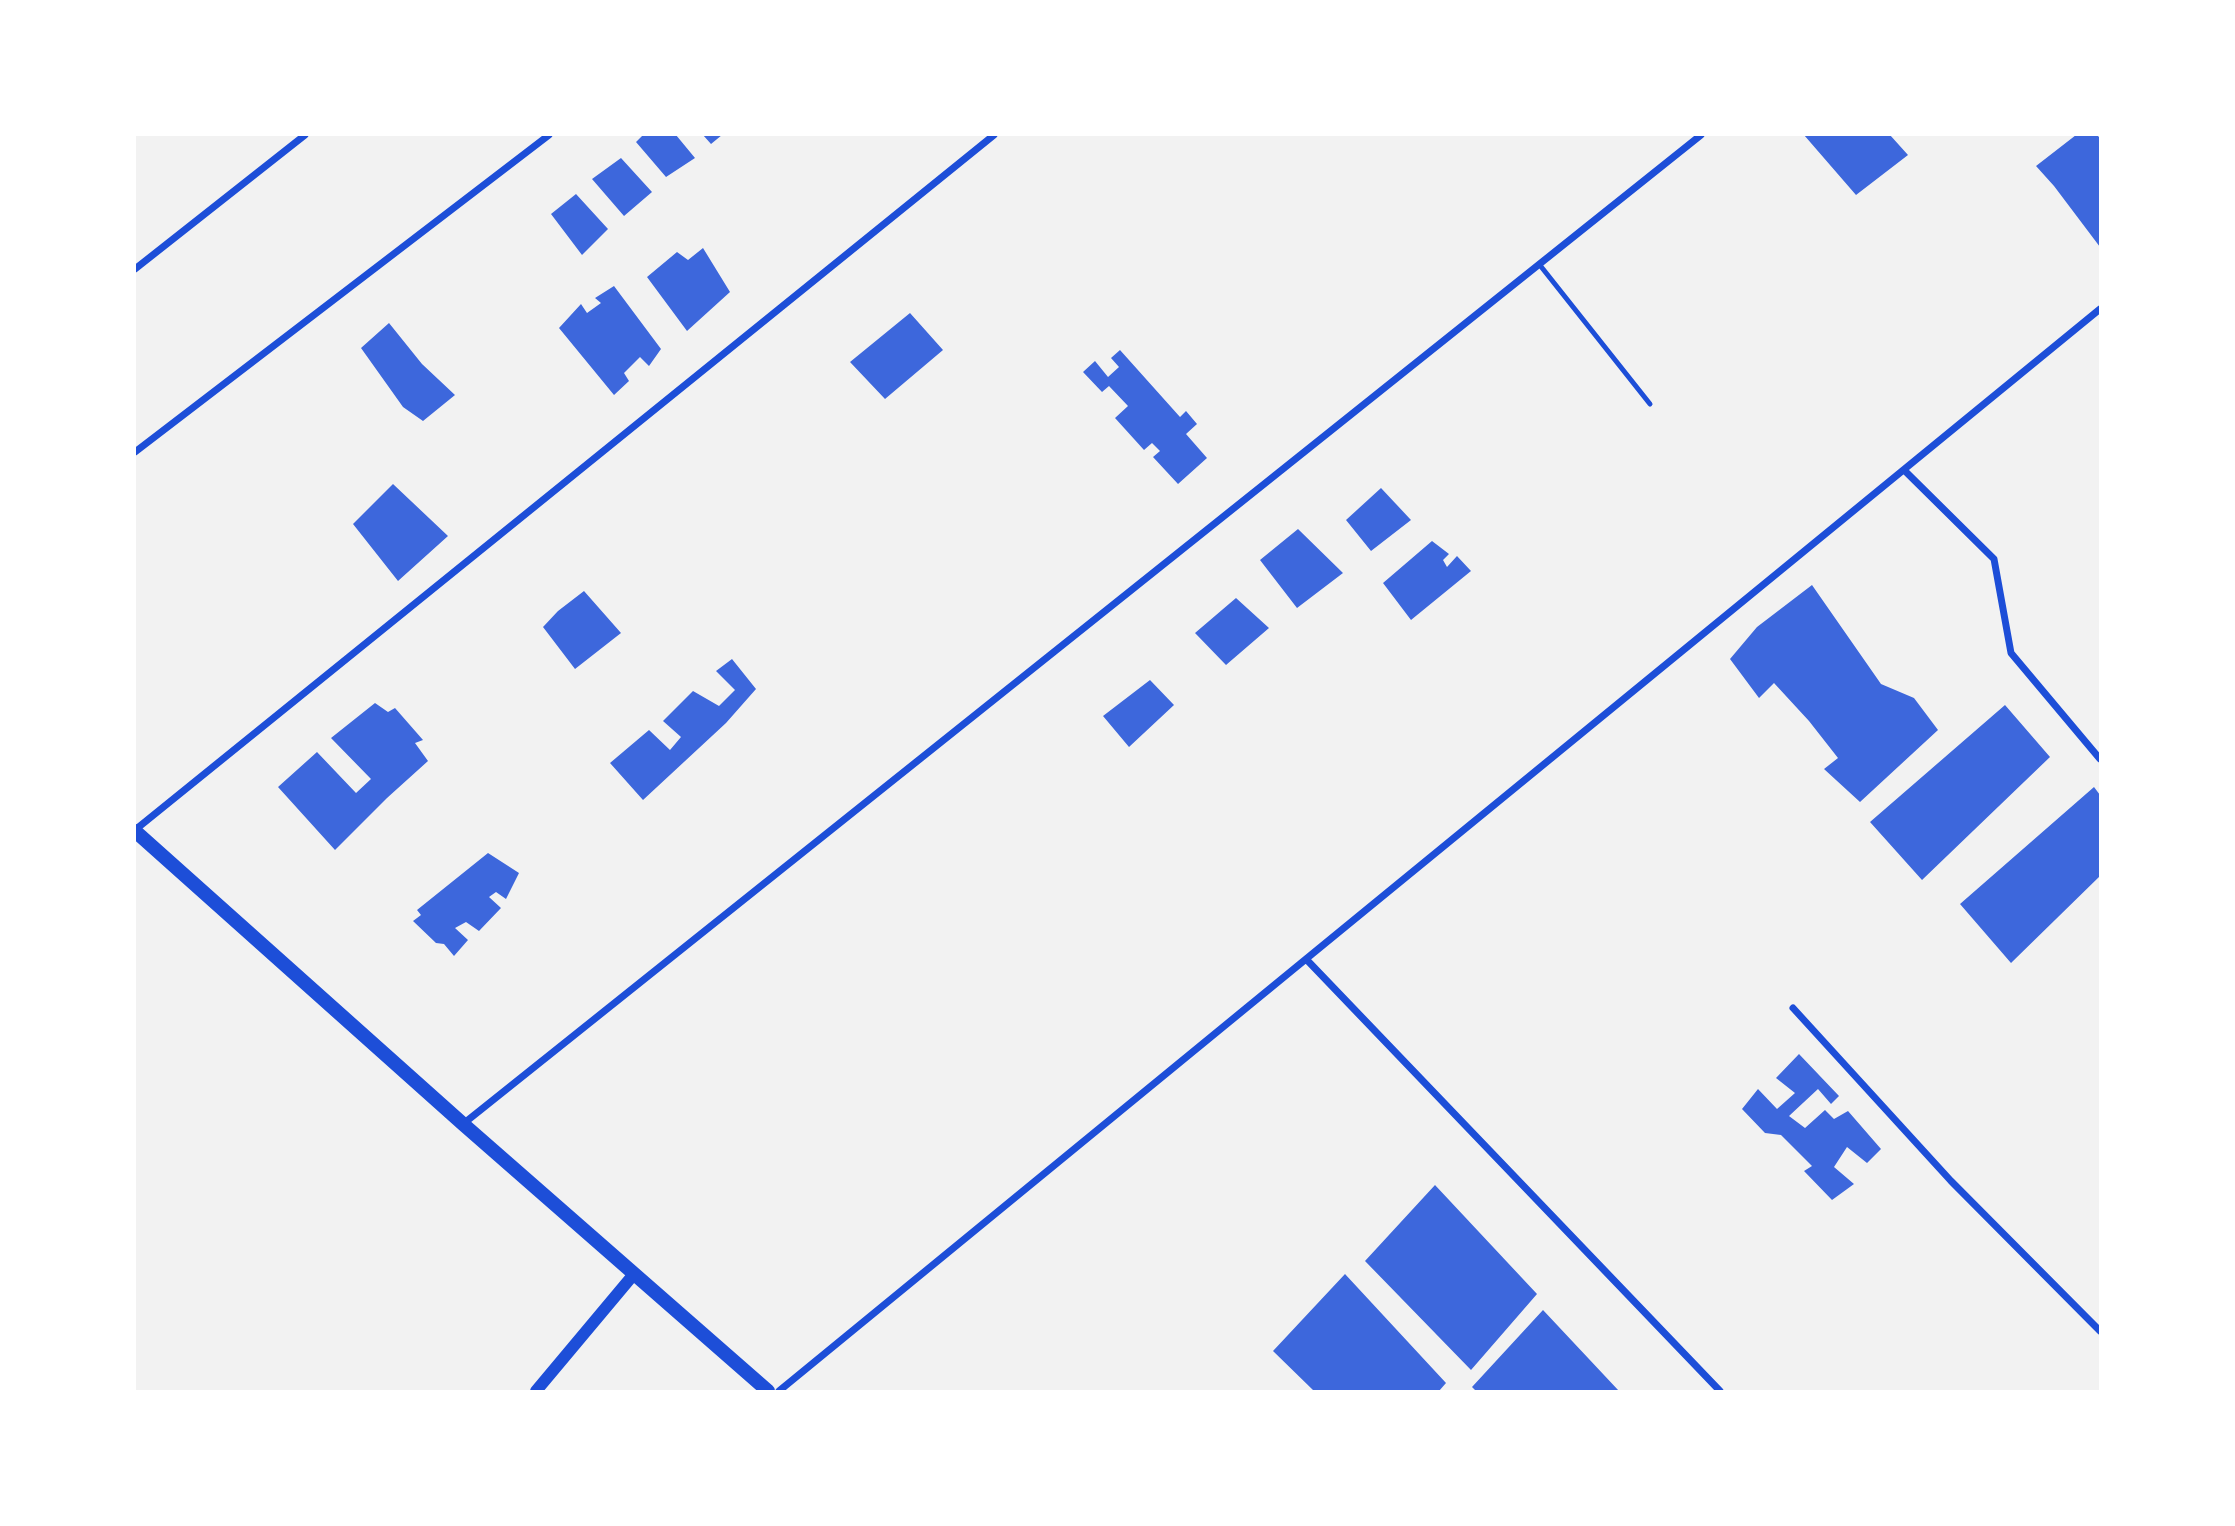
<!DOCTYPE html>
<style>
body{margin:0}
#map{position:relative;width:2235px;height:1526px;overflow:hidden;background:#f2f2f2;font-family:Helvetica,sans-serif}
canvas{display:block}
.frame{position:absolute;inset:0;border:136px solid #fff;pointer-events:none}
</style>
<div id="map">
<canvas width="2235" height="1526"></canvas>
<div class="frame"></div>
</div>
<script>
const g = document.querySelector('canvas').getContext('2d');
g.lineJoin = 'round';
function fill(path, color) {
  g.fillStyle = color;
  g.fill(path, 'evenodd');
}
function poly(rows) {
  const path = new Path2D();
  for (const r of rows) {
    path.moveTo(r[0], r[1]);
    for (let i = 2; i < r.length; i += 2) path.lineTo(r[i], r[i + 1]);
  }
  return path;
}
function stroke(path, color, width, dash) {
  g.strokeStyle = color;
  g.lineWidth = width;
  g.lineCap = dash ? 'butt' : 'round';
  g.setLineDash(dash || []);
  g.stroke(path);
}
const building = poly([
 [643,135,676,135,695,158,666,177,636,142],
 [703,135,722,135,711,144],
 [1804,135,1890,135,1908,155,1856,195],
 [2076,135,2097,135,2100,138,2100,247,2054,186,2036,166],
 [621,158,652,192,624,216,592,179],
 [576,194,608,229,582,255,551,214],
 [703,248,730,292,687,331,647,277,677,252,688,260],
 [614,286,661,349,649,366,640,357,624,373,629,381,614,395,559,328,581,304,587,313,601,303,595,298],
 [910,313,943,350,885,399,850,362],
 [389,323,422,364,455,395,423,421,403,407,361,348],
 [1120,350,1180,417,1186,411,1197,424,1186,434,1207,458,1178,484,1153,457,1160,451,1152,443,1144,450,1115,418,1128,406,1109,386,1102,392,1083,372,1095,361,1108,377,1119,367,1111,358],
 [393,484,448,536,398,581,353,524],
 [1381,488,1411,520,1371,551,1346,520],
 [1298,529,1343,573,1297,608,1260,560],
 [1432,541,1449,554,1443,560,1447,567,1457,556,1471,571,1411,620,1383,583],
 [1812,585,1881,684,1914,698,1938,730,1860,802,1824,769,1838,758,1809,721,1774,683,1759,698,1730,659,1757,627],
 [584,591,621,633,575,669,543,627,558,611],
 [1236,598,1269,628,1226,665,1195,633],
 [732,659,756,689,726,723,643,800,610,763,649,730,670,750,681,737,663,721,693,691,719,706,735,690,716,671],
 [1150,680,1174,705,1129,747,1103,716],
 [375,703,388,712,395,708,423,740,415,743,428,761,387,798,335,850,278,787,317,752,356,793,371,779,331,738],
 [2005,705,2050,757,1922,880,1870,822],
 [2094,787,2100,795,2100,876,2011,963,1960,904],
 [488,853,519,873,506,899,496,892,489,897,501,908,479,931,466,922,455,928,468,940,454,956,444,944,436,943,413,921,421,915,417,910],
 [1799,1054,1839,1096,1831,1104,1818,1089,1789,1116,1805,1128,1825,1110,1834,1119,1848,1111,1881,1149,1867,1163,1847,1147,1834,1167,1854,1184,1832,1200,1804,1171,1812,1166,1781,1135,1765,1133,1742,1109,1758,1089,1777,1109,1795,1093,1776,1078],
 [1435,1185,1537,1294,1471,1370,1365,1261],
 [1345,1274,1446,1383,1439,1391,1314,1391,1273,1351],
 [1543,1310,1619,1391,1476,1391,1472,1387]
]);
const service = poly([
 [1539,264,1650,404]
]);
const minor = poly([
 [135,269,305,135],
 [135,452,549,135],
 [1904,470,1994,559,2011,653,2100,759],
 [135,830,994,135],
 [1306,959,2100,309],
 [1793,1008,1951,1181,2100,1331],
 [463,1124,1701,135],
 [779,1391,1306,959,1720,1391]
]);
const tertiary = poly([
 [536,1391,634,1274]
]);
const secondary = poly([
 [135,831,463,1124,768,1391]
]);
fill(building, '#3d67dc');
stroke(service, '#1d4ed8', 5);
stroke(minor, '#1d4ed8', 7);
stroke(tertiary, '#1d4ed8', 12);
stroke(secondary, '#1d4ed8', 14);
</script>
